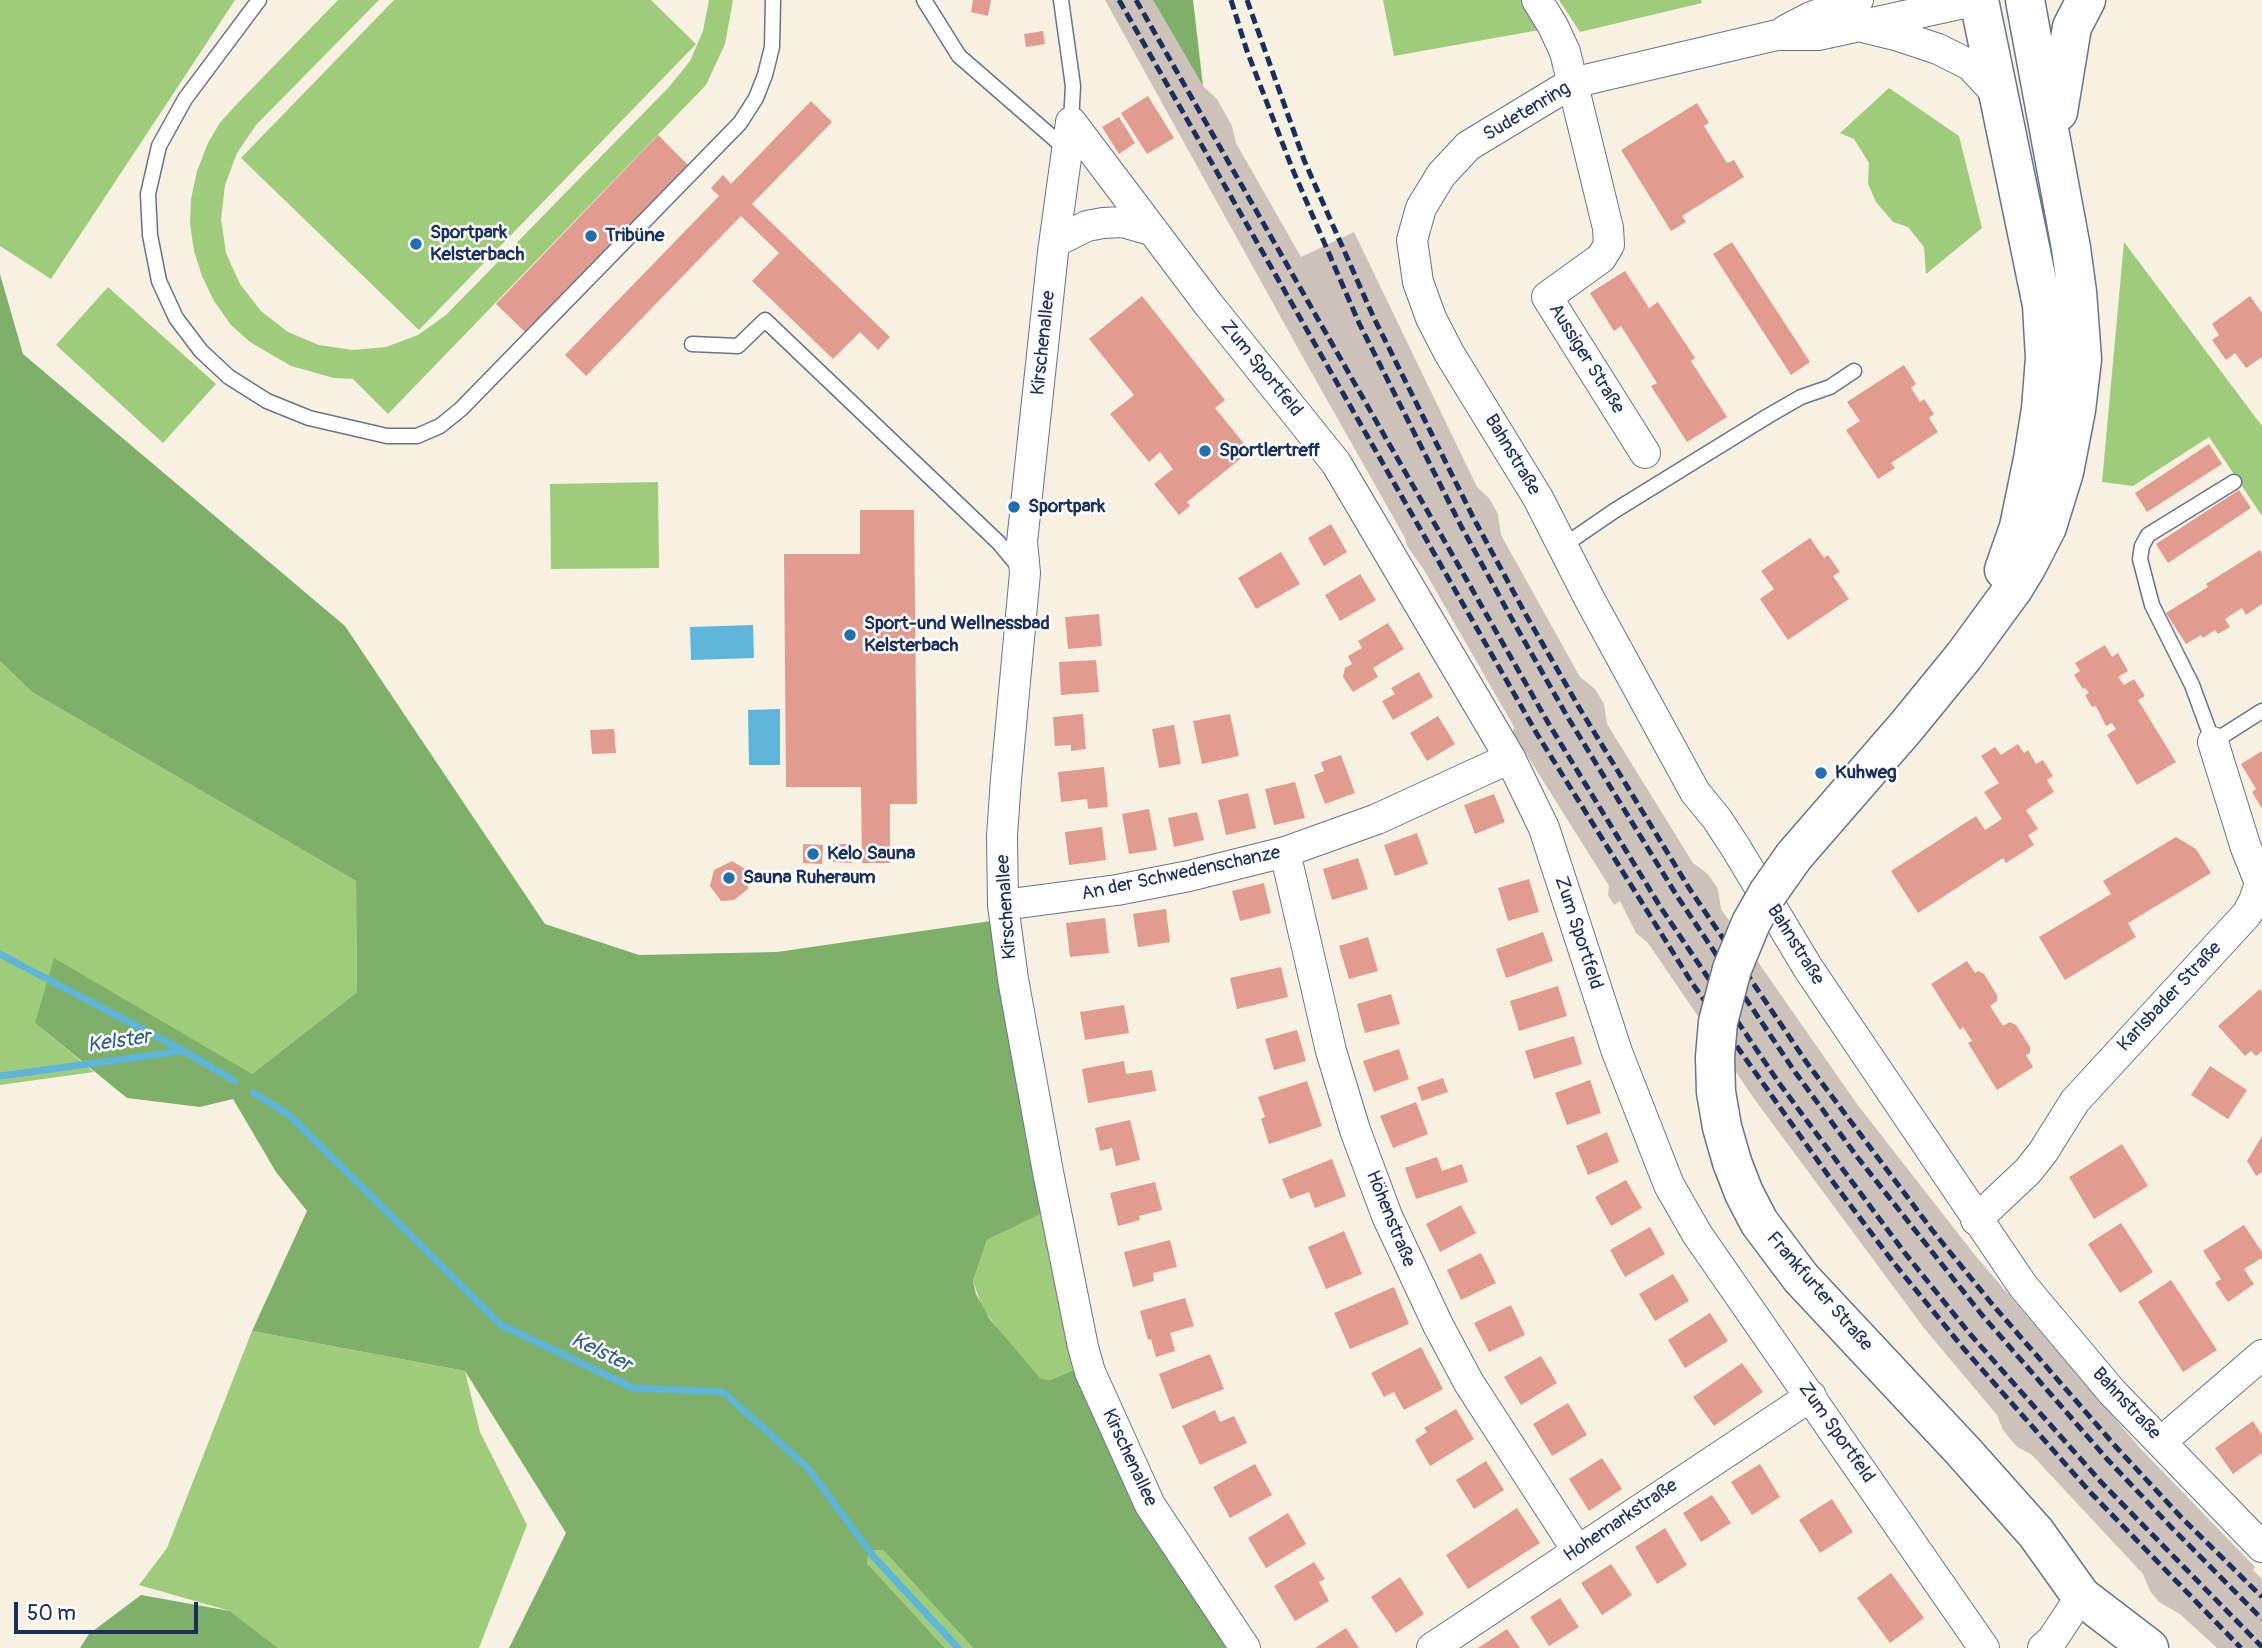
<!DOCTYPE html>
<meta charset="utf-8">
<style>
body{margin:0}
#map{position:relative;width:2262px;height:1648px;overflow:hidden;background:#f7f1e2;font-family:Pangolin,sans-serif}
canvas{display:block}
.scale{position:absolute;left:14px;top:1602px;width:184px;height:32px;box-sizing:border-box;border:4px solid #1b2f5e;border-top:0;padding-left:9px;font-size:21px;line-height:24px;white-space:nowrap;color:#1b2f5e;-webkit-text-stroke:5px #fff;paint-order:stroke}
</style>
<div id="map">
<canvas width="2262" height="1648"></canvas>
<div class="scale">50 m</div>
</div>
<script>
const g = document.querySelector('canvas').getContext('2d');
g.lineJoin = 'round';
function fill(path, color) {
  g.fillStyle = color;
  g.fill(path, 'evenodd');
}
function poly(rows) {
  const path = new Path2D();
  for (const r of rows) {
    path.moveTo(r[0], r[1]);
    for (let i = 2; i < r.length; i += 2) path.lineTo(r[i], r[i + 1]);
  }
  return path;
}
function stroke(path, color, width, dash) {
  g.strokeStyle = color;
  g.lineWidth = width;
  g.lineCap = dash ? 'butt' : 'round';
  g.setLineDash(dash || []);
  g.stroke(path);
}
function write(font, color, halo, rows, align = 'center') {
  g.font = font + ' Pangolin,sans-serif';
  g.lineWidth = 5;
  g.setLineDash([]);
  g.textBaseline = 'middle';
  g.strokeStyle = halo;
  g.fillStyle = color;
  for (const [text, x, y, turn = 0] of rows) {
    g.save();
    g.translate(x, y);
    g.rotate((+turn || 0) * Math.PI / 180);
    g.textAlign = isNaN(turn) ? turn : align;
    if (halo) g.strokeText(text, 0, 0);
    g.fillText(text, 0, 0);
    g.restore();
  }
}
const industrial = poly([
 [1105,0,1153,0,1203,86,1217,99,1232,126,1236,143,1301,257,1354,232,1477,487,1489,498,1498,514,1501,535,1580,677,1595,689,1604,704,1607,724,1693,863,1708,874,1718,889,1721,909,1857,1104,1974,1254,2140,1448,2255,1567,2253,1570,2262,1579,2262,1648,2217,1648,2180,1614,2159,1602,2150,1591,2143,1574,2031,1454,2017,1447,2003,1430,1997,1415,1924,1328,1755,1100,1648,943,1636,933,1620,901,1614,905,1608,895,1609,886,1513,733,1514,727,1424,570,1407,546,1405,538,1305,361]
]);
const green = poly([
 [0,0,235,0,51,279,0,246],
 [338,0,379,0,256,125,237,153,225,185,221,219,226,253,240,284,261,311,288,332,319,345,353,350,386,347,418,335,446,315,669,87,690,61,703,31,709,0,733,0,725,44,706,85,388,414,353,379,334,378,291,366,250,342,231,325,214,301,202,276,194,251,190,223,191,199,197,171,208,143,219,124,233,108],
 [394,0,651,0,696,44,419,330,241,158],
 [1383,0,1528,0,1545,29,1394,56],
 [1559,0,1701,0,1702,3,1580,32],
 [1889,88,1959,136,1982,228,1926,274,1924,247,1908,227,1893,222,1876,202,1868,184,1869,163,1854,139,1840,133],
 [2124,242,2262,426,2262,516,2209,437,2133,486,2102,482],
 [108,287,216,384,163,443,56,345],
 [658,482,659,568,551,569,550,484],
 [0,661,32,692,356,881,357,992,252,1074,35,1023,94,1072,0,1085],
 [1045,1212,1076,1369,1050,1380,1040,1378,1012,1347,983,1309,973,1281,987,1240],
 [252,1331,465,1371,480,1432,527,1525,479,1648,278,1648,230,1611,139,1585,167,1548],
 [883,1550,973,1648,945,1648,867,1563,869,1551]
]);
const forest = poly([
 [1153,0,1193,0,1203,86],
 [0,274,23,354,345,626,545,924,639,955,777,952,991,921,1045,1212,987,1240,973,1281,976,1294,989,1318,1040,1378,1050,1380,1076,1369,1228,1648,973,1648,883,1550,869,1551,867,1563,945,1648,509,1648,566,1533,465,1371,252,1331,307,1211,276,1172,233,1099,200,1107,127,1098,35,1023,54,958,252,1074,357,992,356,881,32,692,0,661],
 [141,1595,230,1611,278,1648,80,1648,89,1634]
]);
const water = poly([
 [753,625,754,658,691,660,690,627],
 [780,709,780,765,749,765,748,710]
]);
const stream = poly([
 [0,954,184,1051,235,1081],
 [0,1076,183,1051],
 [254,1093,289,1115,501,1325,633,1388,723,1392,808,1468,873,1556,958,1648]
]);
const building = poly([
 [973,0,991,0,988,16,971,12],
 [1043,31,1045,44,1026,47,1024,34],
 [1148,96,1174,138,1147,154,1121,113],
 [811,101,832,122,752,204,890,337,878,350,860,332,833,359,752,281,779,253,741,216,586,376,565,355,719,196,711,188,723,175,731,184],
 [1697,103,1709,123,1704,126,1727,163,1734,160,1744,177,1682,216,1686,222,1671,231,1621,150],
 [1119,117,1135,143,1119,154,1102,127],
 [658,135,690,167,525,332,496,304],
 [1732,242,1810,362,1791,375,1713,254],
 [1625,271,1649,308,1658,302,1695,358,1691,361,1727,417,1687,442,1651,386,1657,383,1621,326,1614,331,1590,293],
 [1142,296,1225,400,1215,408,1250,451,1187,502,1190,506,1179,515,1154,484,1173,469,1160,452,1149,462,1110,414,1134,395,1089,339],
 [2250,296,2262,313,2262,357,2246,368,2235,353,2226,360,2212,340,2219,335,2212,324],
 [1904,365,1916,384,1911,388,1920,402,1924,399,1934,414,1929,418,1938,432,1891,463,1895,468,1878,479,1846,430,1860,421,1847,402],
 [2209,444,2222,464,2147,512,2135,493],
 [2239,490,2251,508,2168,563,2156,544],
 [860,510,914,510,917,804,890,804,890,863,862,863,861,787,786,787,784,554,860,554],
 [1331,524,1347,552,1324,566,1308,538],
 [1810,538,1824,558,1828,555,1840,572,1833,576,1849,599,1788,640,1760,599,1774,589,1761,571],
 [2260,550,2262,554,2262,604,2246,615,2242,608,2225,619,2230,627,2218,634,2215,630,2203,638,2201,635,2186,644,2166,613,2208,587,2206,584],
 [1281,552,1300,584,1256,609,1238,578],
 [1360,574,1376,600,1340,621,1325,595],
 [1099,614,1102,646,1068,649,1065,617],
 [1388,623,1404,649,1373,668,1378,677,1353,692,1343,677,1345,668,1352,664,1348,656,1362,648,1358,641],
 [2105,645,2112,657,2118,653,2128,671,2118,677,2124,685,2134,679,2145,696,2138,700,2176,762,2137,785,2107,735,2116,729,2112,723,2106,726,2096,706,2092,707,2085,695,2089,693,2085,688,2083,689,2074,675,2080,671,2075,663],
 [1096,660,1099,692,1061,695,1059,662],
 [1419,672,1433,697,1393,720,1382,701,1395,694,1391,688],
 [1083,714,1086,749,1071,751,1071,745,1055,746,1053,717],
 [1230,714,1239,756,1202,764,1193,721],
 [1438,716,1455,744,1427,761,1410,733],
 [1174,725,1181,764,1159,768,1152,729],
 [614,729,616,753,592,754,590,730],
 [2018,744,2024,753,2028,750,2036,764,2043,760,2053,776,2047,780,2054,792,2026,810,2038,829,2028,835,2034,845,2006,863,2003,858,1918,913,1891,871,1976,816,1985,830,2002,819,1984,792,1999,783,1981,756,1995,747,2001,755],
 [2262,751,2262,809,2252,792,2256,789,2241,764],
 [1341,755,1355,793,1325,804,1314,775,1324,771,1321,762],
 [1104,767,1108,807,1088,809,1087,799,1061,802,1058,772],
 [1295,782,1305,818,1274,825,1265,789],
 [1248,793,1256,828,1226,835,1218,800],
 [1494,794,1505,822,1475,834,1464,805],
 [1149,809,1157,850,1129,854,1122,814],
 [1197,812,1204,840,1174,847,1168,818],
 [1102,827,1106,860,1069,865,1065,832],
 [1417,833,1428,864,1395,876,1384,845],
 [2176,837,2196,849,2211,873,2128,923,2136,937,2065,980,2039,937,2111,894,2103,881],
 [803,844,823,845,822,864,803,863],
 [834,844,853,844,852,863,833,862],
 [1358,858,1368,889,1332,900,1323,869],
 [732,861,747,870,748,889,734,900,721,901,710,886,714,870],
 [1529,879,1539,912,1508,921,1498,888],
 [1264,883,1271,913,1240,921,1232,891],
 [1166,909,1170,942,1138,947,1133,914],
 [1105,918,1109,953,1070,957,1066,923],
 [1543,932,1553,961,1506,978,1496,949],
 [1368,937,1378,971,1349,979,1339,946],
 [1967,961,1975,973,1978,971,1984,974,1997,995,1997,1001,1990,1006,2003,1026,2010,1022,2016,1025,2030,1047,2030,1053,2026,1055,2033,1067,1997,1090,1968,1043,1972,1041,1967,1033,1963,1027,1960,1030,1931,984],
 [1281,967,1288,997,1237,1009,1230,978],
 [1558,986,1567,1016,1519,1031,1510,1001],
 [2260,989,2262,992,2262,1051,2256,1056,2251,1051,2245,1056,2218,1026],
 [1391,994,1400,1024,1365,1033,1357,1004],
 [1124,1005,1129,1033,1085,1040,1080,1012],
 [1297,1030,1306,1061,1274,1070,1265,1039],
 [1574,1036,1582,1064,1534,1079,1525,1051],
 [1399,1049,1409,1079,1374,1092,1363,1061],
 [1124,1061,1126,1074,1152,1070,1156,1091,1088,1103,1082,1069],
 [2210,1066,2247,1090,2228,1119,2191,1095],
 [1443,1078,1448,1092,1422,1101,1417,1087],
 [1590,1080,1601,1113,1567,1125,1555,1093],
 [1307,1081,1322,1126,1269,1144,1261,1119,1265,1117,1258,1097],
 [1416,1102,1428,1134,1393,1148,1380,1116],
 [1130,1120,1140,1160,1116,1166,1112,1148,1100,1151,1095,1128],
 [1607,1132,1619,1162,1588,1175,1576,1146],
 [2262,1136,2262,1172,2256,1176,2247,1161],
 [2122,1144,2148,1186,2094,1219,2069,1177],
 [1437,1157,1442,1171,1462,1164,1468,1182,1416,1199,1405,1168],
 [1332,1159,1346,1196,1315,1208,1309,1192,1290,1199,1282,1179],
 [1626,1180,1642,1208,1611,1226,1595,1197],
 [1155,1182,1162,1210,1139,1216,1140,1220,1118,1226,1110,1193],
 [1461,1205,1476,1233,1440,1252,1426,1224],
 [2121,1223,2153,1272,2120,1293,2088,1244],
 [2244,1225,2262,1252,2262,1258,2244,1269,2254,1284,2228,1302,2215,1283,2221,1279,2203,1251],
 [1650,1227,1665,1254,1625,1277,1610,1250],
 [1344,1231,1362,1274,1326,1289,1308,1247],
 [1170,1240,1177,1267,1153,1273,1154,1281,1133,1287,1124,1252],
 [1481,1253,1496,1283,1461,1300,1447,1270],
 [1673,1274,1689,1301,1655,1321,1639,1294],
 [2171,1280,2217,1350,2183,1372,2138,1302],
 [1394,1287,1409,1324,1350,1349,1334,1313],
 [1185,1298,1194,1326,1170,1333,1175,1351,1156,1357,1151,1339,1148,1340,1140,1311],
 [1511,1305,1525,1335,1489,1352,1474,1323],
 [1710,1313,1728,1341,1685,1368,1668,1340],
 [1421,1347,1443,1389,1404,1410,1394,1392,1384,1397,1371,1373],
 [1210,1354,1224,1389,1172,1409,1159,1374],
 [1541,1356,1557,1383,1521,1405,1504,1377],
 [1742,1363,1763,1392,1714,1426,1693,1397],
 [1568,1403,1587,1435,1552,1456,1533,1424],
 [1456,1409,1474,1439,1430,1466,1415,1440,1427,1432,1424,1428],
 [1215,1410,1220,1422,1234,1416,1247,1443,1200,1465,1182,1426],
 [2253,1421,2262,1435,2262,1453,2233,1474,2215,1448],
 [1602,1458,1622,1489,1589,1511,1569,1479],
 [1486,1461,1504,1490,1474,1509,1456,1480],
 [1255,1464,1272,1495,1230,1518,1213,1487],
 [1760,1464,1780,1497,1752,1515,1731,1482],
 [1712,1495,1731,1523,1701,1542,1683,1513],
 [1832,1499,1853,1532,1820,1553,1799,1520],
 [1517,1508,1540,1543,1468,1589,1446,1555],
 [1288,1513,1306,1544,1266,1568,1248,1538],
 [1665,1528,1687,1565,1657,1584,1635,1547],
 [1314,1562,1325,1579,1319,1582,1329,1601,1295,1621,1274,1586],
 [1611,1564,1632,1595,1602,1615,1581,1583],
 [1891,1573,1924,1618,1890,1643,1857,1598],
 [1400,1577,1424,1614,1396,1633,1371,1597],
 [1560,1598,1579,1627,1549,1646,1530,1617],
 [1346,1628,1359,1648,1315,1648],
 [1507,1629,1520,1648,1478,1648]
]);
const lane = poly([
 [259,0,185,99,159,146,148,194,150,235,159,281,176,318,201,351,229,377,267,401,309,418,387,436,417,436,440,426,461,409,740,123,756,98,765,75,772,47,773,0],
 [924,0,959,56,1066,149],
 [1061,0,1073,86,1071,122],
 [692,344,738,346,765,320,999,543,1019,567],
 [2234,482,2148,535,2142,546,2140,559,2152,605,2192,685,2213,742,2262,711],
 [1563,546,1614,511,1768,416,1801,397,1830,387,1854,371]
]);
const street = poly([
 [1537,0,1553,26,1565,52,1608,228,1609,245,1601,258,1547,297,1645,453],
 [1977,0,1818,35,1777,35,1572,83,1468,146,1441,175,1421,208,1412,240,1418,282,1431,318,1449,353,1538,498,1590,600,1695,792,1717,819,1736,848,1808,968,2023,1286,2112,1392,2262,1547],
 [1866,28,1899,36,1938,49,1970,65,2000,97],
 [1786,30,1811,17,1858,0],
 [1071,122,1209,305,1336,463,1510,758,1544,828,1617,1052,1669,1185,1697,1234,1984,1648],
 [1071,122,1053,252,1022,542,1025,573,1006,779,1002,836,1003,905,1013,979,1048,1172,1083,1347,1090,1372,1150,1505,1245,1648],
 [1055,242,1087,226,1103,223,1123,222,1151,230],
 [1285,852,1331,1051,1355,1130,1387,1216,1438,1325,1469,1383,1577,1550],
 [1003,905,1117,890,1189,876,1285,852,1377,819,1510,758],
 [1976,1220,2028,1171,2043,1152,2075,1101,2247,914,2254,901,2260,883,2246,848,2213,742],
 [2161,1442,2262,1355],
 [1432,1648,1811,1396],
 [2043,1648,2052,1640,2081,1596]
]);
const secondary = poly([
 [1979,0,2042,305,2045,358,2041,409,2033,459,2019,527,2004,570],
 [2058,112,2072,27,2086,0],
 [1794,856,1906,727,1964,656,2013,589,2027,566,2047,527,2064,472,2076,410,2082,359,2077,292,2071,248,2025,0],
 [1732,1162,1744,1193,1759,1222,1801,1278,1963,1451,2036,1533,2081,1596,2149,1648]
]);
const rail = poly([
 [1119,0,1537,734,1692,983,1830,1178,1893,1262,1964,1349,2090,1492,2241,1648],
 [1136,0,1550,726,1661,908,1779,1083,1904,1252,1970,1334,2101,1482,2262,1647],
 [1231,0,1247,51,1292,168,1359,323,1461,526,1513,621,1567,716,1677,896,1795,1072,1858,1158,1982,1315,2107,1459,2172,1528,2262,1619],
 [1247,0,1304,160,1373,316,1474,519,1526,615,1580,709,1689,888,1807,1063,1932,1230,1992,1304,2117,1448,2181,1517,2262,1597]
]);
const secondaryBridge = poly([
 [1732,1162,1722,1127,1716,1092,1715,1057,1718,1022,1732,969,1751,923,1768,893,1794,856]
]);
const markers = [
 [591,236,7,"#1f6fb2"],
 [416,244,7,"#1f6fb2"],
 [1205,451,7,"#1f6fb2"],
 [1014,507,7,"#1f6fb2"],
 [850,635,7,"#1f6fb2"],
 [1821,773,7,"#1f6fb2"],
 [813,854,7,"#1f6fb2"],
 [729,878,7,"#1f6fb2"]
];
const streetNames = [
 ["Sudetenring",1527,112,-31],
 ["Kirschenallee",1044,343,-84],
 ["Aussiger Straße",1586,359,58],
 ["Zum Sportfeld",1261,369,51],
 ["Bahnstraße",1512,455,59],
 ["An der Schwedenschanze",1181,874,-12],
 ["Kirschenallee",1007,907,-94],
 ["Zum Sportfeld",1578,933,72],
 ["Bahnstraße",1795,945,58],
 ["Karlsbader Straße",2170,997,-47],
 ["Höhenstraße",1390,1219,68],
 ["Frankfurter Straße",1819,1292,49],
 ["Bahnstraße",2126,1404,47],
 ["Zum Sportfeld",1836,1433,55],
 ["Kirschenallee",1129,1458,65],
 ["Hohemarkstraße",1621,1521,-34]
];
const poiNames = [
 ["Sportpark",430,233],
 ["Kelsterbach",430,255],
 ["Tribüne",605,236],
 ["Sportlertreff",1219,451],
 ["Sportpark",1028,507],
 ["Sport-und Wellnessbad",864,624],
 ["Kelsterbach",864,646],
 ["Kuhweg",1835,773],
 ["Kelo Sauna",827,854],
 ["Sauna Ruheraum",743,878]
];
const waterNames = [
 ["Kelster",119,1042,-8],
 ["Kelster",601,1353,26]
];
fill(industrial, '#cdc2b9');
fill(green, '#9ecc7a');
fill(forest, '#7eb06a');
fill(water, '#5eb5da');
stroke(stream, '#5eb5da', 7);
fill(building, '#e29b8f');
stroke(lane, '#68738c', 17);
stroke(street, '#68738c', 32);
stroke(secondary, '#68738c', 41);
stroke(lane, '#fff', 14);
stroke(street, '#fff', 30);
stroke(secondary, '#fff', 38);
stroke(rail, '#1b2f5e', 5, [10, 5]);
stroke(secondaryBridge, '#68738c', 41, []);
stroke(secondaryBridge, '#fff', 38);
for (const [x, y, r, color] of markers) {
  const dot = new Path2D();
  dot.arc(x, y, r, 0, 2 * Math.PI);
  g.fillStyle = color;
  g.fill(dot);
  stroke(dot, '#fff', 2.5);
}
write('19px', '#1b2f5e', '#fff', streetNames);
write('bold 19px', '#1b2f5e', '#fff', poiNames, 'left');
write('italic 21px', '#325e89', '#fff', waterNames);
</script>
